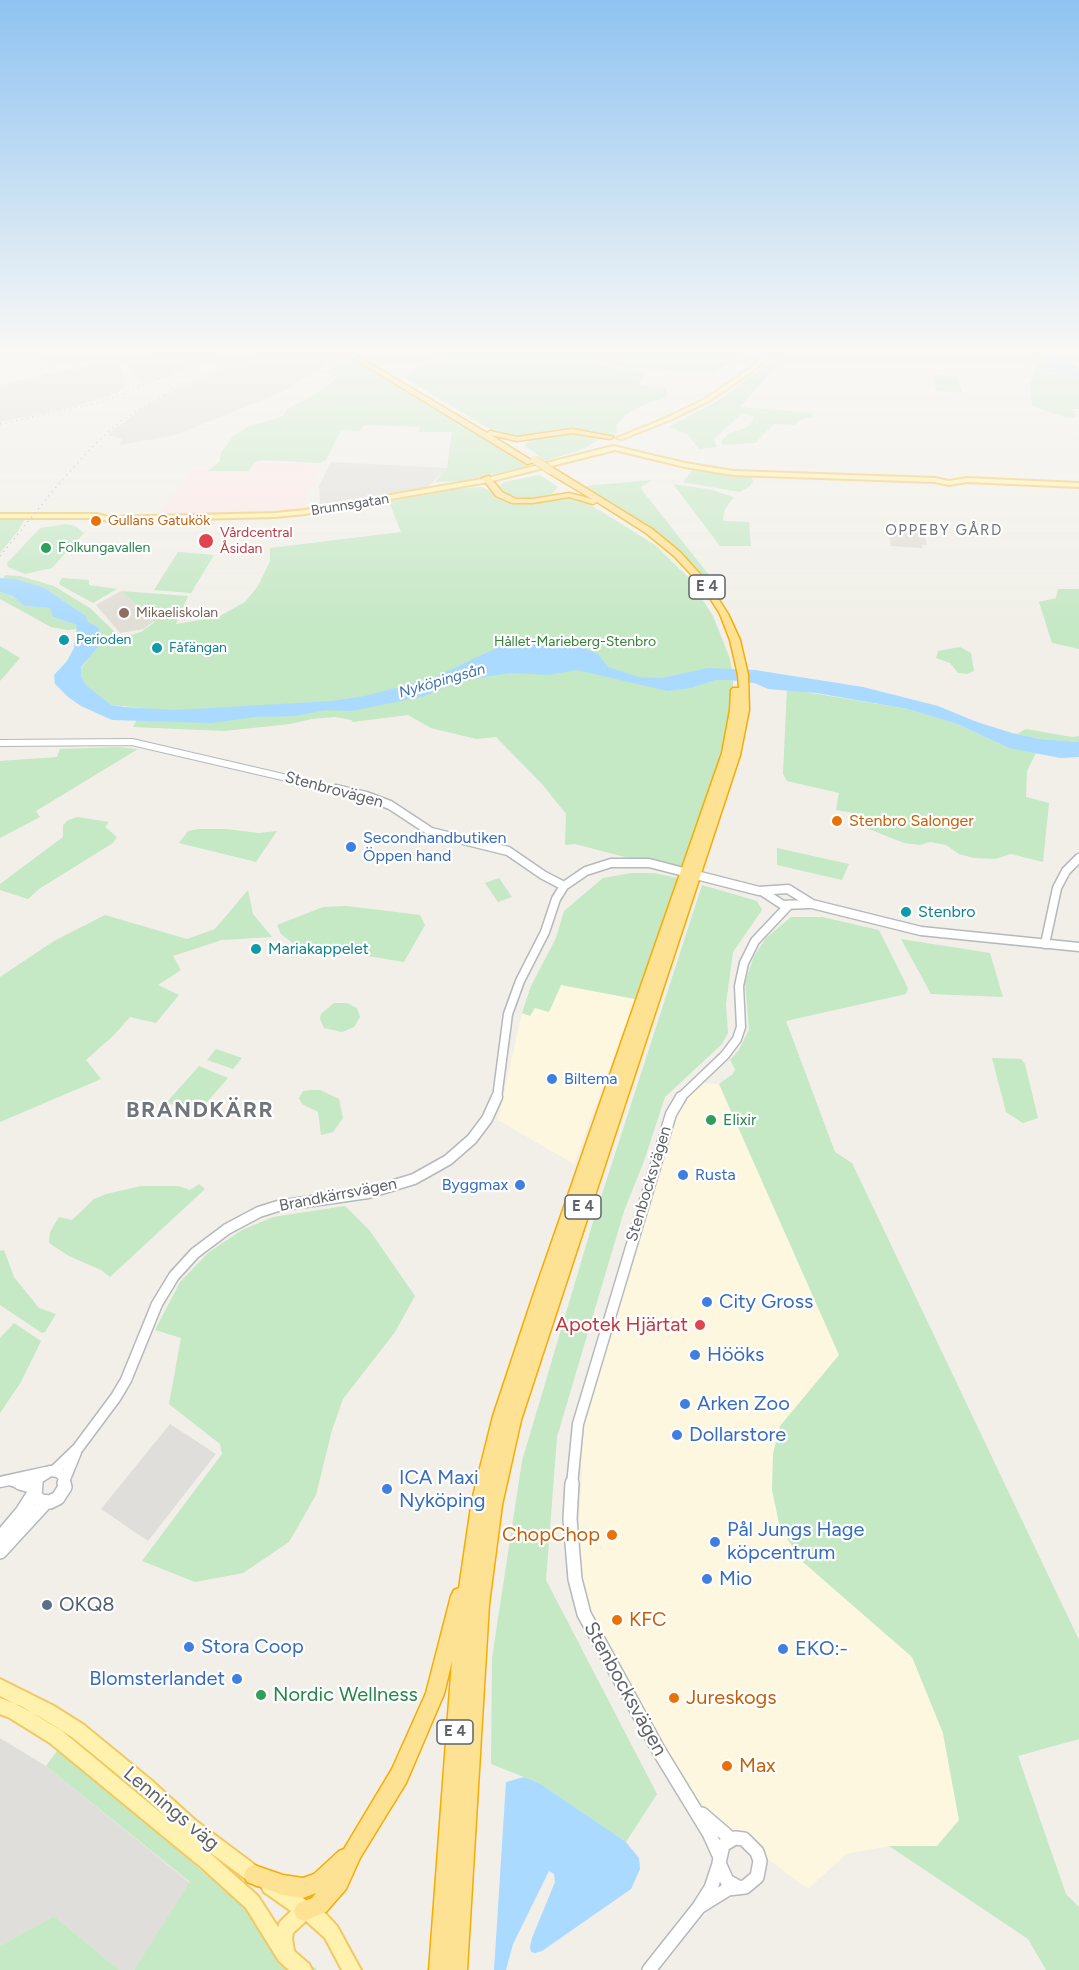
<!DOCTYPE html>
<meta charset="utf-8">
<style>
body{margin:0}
canvas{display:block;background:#f1efe8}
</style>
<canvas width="1079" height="1970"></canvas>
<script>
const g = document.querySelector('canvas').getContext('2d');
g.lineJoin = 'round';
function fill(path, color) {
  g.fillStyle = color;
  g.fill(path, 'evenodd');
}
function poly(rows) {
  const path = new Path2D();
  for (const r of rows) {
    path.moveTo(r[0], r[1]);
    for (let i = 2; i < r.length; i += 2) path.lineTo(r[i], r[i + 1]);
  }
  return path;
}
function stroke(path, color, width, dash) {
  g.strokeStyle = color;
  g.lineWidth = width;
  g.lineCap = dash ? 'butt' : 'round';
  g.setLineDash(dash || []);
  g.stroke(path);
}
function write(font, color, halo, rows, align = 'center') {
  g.font = font + ' Figtree,sans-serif';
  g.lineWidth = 4.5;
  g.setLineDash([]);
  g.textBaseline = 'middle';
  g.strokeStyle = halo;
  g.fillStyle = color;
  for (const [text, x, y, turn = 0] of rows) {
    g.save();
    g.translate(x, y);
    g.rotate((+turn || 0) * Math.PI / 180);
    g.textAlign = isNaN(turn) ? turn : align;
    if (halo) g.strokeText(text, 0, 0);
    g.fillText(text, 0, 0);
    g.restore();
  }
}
const commercial = poly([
 [22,351,41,358,54,372,0,384,0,358],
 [561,985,635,999,574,1164,498,1120,522,1013,530,1015,535,1008],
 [699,1083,719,1084,840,1356,780,1426,773,1454,772,1490,780,1528,803,1562,912,1657,943,1733,959,1820,937,1846,889,1846,846,1854,808,1889,714,1819,691,1793,662,1746,589,1615,581,1584,579,1526,582,1472,579,1459,583,1422,674,1115,679,1104]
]);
const industrial = poly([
 [155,351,224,351,144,385,127,366,127,361,124,358],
 [260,351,341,351,345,353,282,392,176,435,119,445,122,439,107,435,144,407,166,394],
 [116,359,126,381,124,387,117,393,74,407,0,422,0,385],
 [331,462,447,468,428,487,320,504,319,486],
 [170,1424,216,1454,148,1541,101,1509],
 [0,1738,46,1766,190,1883,134,1970,119,1970,54,1916,0,1946]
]);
const education = poly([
 [887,525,907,526,913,531,920,532,924,535,927,545,922,545,923,548,891,546],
 [121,591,154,621,144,629,120,633,96,605]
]);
const medical = poly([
 [255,462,318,465,322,468,306,496,303,510,257,515,159,514,192,470,249,471]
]);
const green = poly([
 [437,351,743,351,716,373,621,367,590,359,608,367,646,371,638,385,667,388,666,398,647,403,625,415,616,425,617,432,614,436,570,429,519,438,498,434,405,378,414,369,429,362,443,359,445,357,442,355,436,360,428,358,434,354,441,356,437,353],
 [782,351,790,351,740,407,813,413,812,417,802,419,794,425,774,424,755,443,723,445,721,442,729,433,746,428,752,422,754,417,742,413,714,439,717,447,699,449,688,435,669,427,723,398],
 [1027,351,1043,351,1047,355,1049,372,1079,377,1079,409,1074,409,1075,417,1068,418,1032,406,1030,384,1036,367,1026,357,1030,354],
 [351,357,530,466,461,481,435,482,447,468,452,432,419,432,420,427,366,425,359,431,341,430,326,460,320,463,262,460,255,462,249,471,208,471,220,461,221,453,234,435,250,426,283,416,287,409,314,395,332,382,337,376,328,373,322,375],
 [933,375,958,377,962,393,936,391],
 [566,434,588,436,598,440,585,448,546,461,525,446,525,443,534,440],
 [694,468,748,476,752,478,753,482,749,487,739,492,683,482],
 [540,475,558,487,552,494,534,498,519,499,509,497,499,486,504,482],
 [652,480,641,487,642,490,716,584,709,583,696,567,649,527,585,486],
 [673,484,713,490,734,497,725,509,723,518,724,521,749,522,751,546,720,546],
 [482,487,514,502,534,503,568,499,588,503,655,545,688,577,713,616,730,659,733,675,733,711,730,731,682,872,575,844,565,845,566,814,543,785,496,737,476,739,431,728,408,715,353,722,351,720,335,717,312,719,290,724,224,731,133,727,143,708,111,705,86,686,81,677,81,668,98,646,101,634,98,627,88,622,86,616,45,588,3,578,5,575,20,576,54,586,90,608,121,638,141,632,155,622,121,591,188,596,176,624,218,617,245,602,258,586,270,561,270,548,401,532,389,502,457,489],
 [0,518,25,518,18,531,0,553],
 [66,524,75,526,84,533,52,568,25,574,8,567,7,563,40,528],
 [178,552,214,555,191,593,154,590],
 [62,578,89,580,89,585,117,589,93,603,60,585,59,583],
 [1058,589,1079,589,1079,649,1052,643,1039,602,1056,598],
 [0,592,13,596,24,606,51,608,53,617,77,625,77,629,67,630,51,627,0,599],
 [0,646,20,658,0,681],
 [960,647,971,653,974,671,967,674,958,673,950,663,936,658,938,651],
 [787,689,908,709,957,724,1009,748,1036,753,1027,771,1026,797,1049,803,1043,862,1011,854,995,859,974,858,959,854,946,845,930,842,920,845,904,843,864,827,859,819,849,812,836,810,839,793,787,781,783,774],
 [1026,729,1072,737,1079,736,1079,742,1040,739,1017,734],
 [118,747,138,749,36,811,40,817,0,838,0,761,57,757,60,749],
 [78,817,109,822,105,827,117,837,113,843,39,889,28,899,0,890,0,884,63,837,63,825,68,820],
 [198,829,226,829,259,833,277,831,256,862,179,843,188,831],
 [777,848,849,864,842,880,777,865],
 [631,873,654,873,678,878,635,999,561,985,549,1012,535,1008,530,1016,522,1013,531,986,556,938,564,911,603,878],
 [499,878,512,897,498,902,485,883],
 [702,885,757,901,762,910,733,952,726,1004,728,1033,722,1044,665,1097,644,1161,624,1211,557,1437,546,1580,657,1794,626,1842,539,1783,491,1764,492,1658,522,1461,593,1222],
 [248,890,253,914,272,937,222,940,173,956,181,970,158,985,179,995,156,1023,130,1017,114,1035,86,1060,101,1079,0,1122,0,977,54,941,105,915,187,939,215,929],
 [347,906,420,915,425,925,404,962,294,944,281,934,277,925,323,907],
 [791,917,822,917,879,930,908,988,906,994,786,1021,835,1152,852,1163,1079,1640,1079,1739,1018,1756,1066,1894,1079,1907,1079,1970,1046,1970,1028,1939,889,1846,937,1846,959,1820,943,1733,912,1657,803,1562,780,1528,772,1490,773,1454,780,1426,839,1355,719,1084,733,1074,735,1069,730,1060,739,1050,749,1029,745,982,754,956,766,938],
 [901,939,990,953,1003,997,931,994],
 [334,1003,347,1003,357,1008,360,1017,354,1027,342,1032,324,1028,320,1019,321,1014],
 [216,1049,242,1058,233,1069,207,1060],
 [992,1058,1021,1059,1025,1064,1038,1118,1023,1123,1006,1112],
 [199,1066,228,1078,196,1115,167,1102],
 [311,1090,320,1090,339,1099,343,1118,333,1132,321,1135,318,1112,302,1104,299,1098,303,1091],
 [199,1184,205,1189,110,1277,101,1270,69,1256,49,1243,50,1232,59,1217,72,1220,94,1199,106,1194,141,1186,178,1186,190,1190],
 [345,1206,370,1231,415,1296,395,1332,343,1399,332,1430,316,1495,289,1542,243,1573,195,1582,142,1561,222,1454,220,1444,169,1404,181,1338,155,1330,180,1282,209,1252,242,1230,273,1217],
 [4,1250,14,1277,39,1308,56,1314,45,1332,42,1333,0,1305,0,1251],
 [14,1323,41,1341,21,1382,0,1413,0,1338],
 [59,1748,317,1970,134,1970,190,1882,46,1766],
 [54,1916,119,1970,0,1970,0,1946]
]);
const water = poly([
 [1043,351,1061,351,1063,355,1072,359,1072,362,1079,368,1079,377,1049,372,1044,363,1047,355],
 [0,578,15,579,45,588,86,616,88,622,98,627,101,634,98,647,81,667,81,677,87,686,111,705,125,707,172,710,212,708,332,701,365,696,431,679,503,645,508,638,586,649,598,654,608,667,639,677,662,678,708,668,755,670,863,687,938,706,977,722,1012,733,1040,739,1079,742,1079,757,1060,758,1009,748,957,724,908,709,816,693,768,689,754,683,730,680,715,680,691,688,667,691,577,670,548,675,512,673,475,678,443,688,425,696,352,711,325,710,295,716,255,717,211,723,112,720,81,706,68,697,55,684,54,675,67,661,74,648,77,625,53,617,50,608,24,606,13,596,0,592],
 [524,1777,539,1783,626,1842,639,1858,640,1869,631,1889,542,1951,535,1953,531,1952,530,1947,532,1938,555,1882,554,1874,549,1871,513,1944,506,1970,494,1970,506,1782]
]);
const minorFar3 = poly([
 [0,743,132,742,343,791]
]);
const minorFar2 = poly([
 [336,789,366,796,390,805,431,832,508,851,543,875,564,886],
 [700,876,759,891,788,889,812,904,921,931,1079,947],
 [763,892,783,905,809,904],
 [1045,944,1057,888,1066,871,1079,858],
 [497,1098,508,1014,520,981,545,932,556,899,564,886,586,871,611,863,649,863,680,871],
 [680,1098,725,1055,737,1039,741,1027,739,986,744,963,755,941,789,905]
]);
const minorFar1 = poly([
 [54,1471,78,1448,116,1397,126,1380,157,1304,174,1276,195,1253,227,1229,259,1212,278,1206,368,1193,414,1179,448,1160,472,1139,487,1119,497,1097],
 [65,1479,76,1452],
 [9,1480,26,1485],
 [0,1482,46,1472],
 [35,1485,39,1478,50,1471,58,1472,63,1476,65,1485],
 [572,1485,578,1424,671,1114,681,1097]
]);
const minor = poly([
 [20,1483,34,1487],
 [36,1483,35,1496,41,1501,50,1502,58,1498,65,1487,64,1483],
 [572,1483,570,1519,575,1579,584,1614,659,1751,709,1833,719,1855],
 [0,1538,22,1512,34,1493],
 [0,1552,46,1502],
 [702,1814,731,1839],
 [699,1907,728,1889,745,1887,757,1877,760,1861,757,1852,744,1839,735,1838,723,1845,719,1863,727,1881,738,1887],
 [649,1970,699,1907,711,1888,719,1864]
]);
const major = poly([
 [770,351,776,351,750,373,709,401,670,420,622,439,617,438,666,418,705,399,746,371,770,351],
 [613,446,685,463,733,471,935,478,949,481,967,478,1079,483,1079,487,967,482,949,485,935,482,733,475,685,467,615,450,488,482,305,514,275,517,108,521,97,518,0,518,0,514,97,514,108,517,275,513,305,510,488,478,613,446],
 [0,1679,54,1706,84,1725,151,1780,195,1820,263,1871,266,1877,265,1880,270,1877,276,1880,325,1913,337,1926,361,1970,342,1970,325,1938,306,1921,293,1933,292,1938,294,1951,309,1964,312,1970,289,1970,279,1961,246,1908,202,1868,50,1743,10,1718,0,1714,0,1698,21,1706,62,1731,168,1819,139,1792,72,1737,42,1718,0,1696,0,1679],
 [204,1848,251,1883,257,1886,262,1883,261,1886,264,1892,291,1911,280,1922,278,1927,258,1896,204,1848]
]);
const highway = poly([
 [342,351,349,351,487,433,490,431,517,437,572,429,614,437,610,439,572,433,517,441,491,435,534,462,527,464,342,351],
 [547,468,553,468,652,529,680,552,709,584,728,614,740,640,748,675,749,710,740,755,521,1420,502,1505,489,1604,467,1970,429,1970,452,1661,444,1694,406,1783,360,1858,346,1889,326,1912,304,1921,297,1918,294,1911,297,1904,312,1898,316,1893,303,1898,283,1895,247,1882,244,1875,247,1868,254,1865,283,1875,303,1878,314,1874,339,1851,344,1849,392,1769,426,1693,451,1596,454,1590,459,1588,472,1500,493,1416,534,1293,722,753,730,710,731,690,733,688,739,688,738,675,730,640,720,614,703,587,674,556,646,533,597,502,593,504,569,497,533,503,512,503,496,496,482,478,489,476,502,492,516,499,533,499,569,493,592,499,547,472,547,468]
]);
const rail = poly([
 [0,424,102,402,229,351],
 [0,556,61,481,97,442,121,421,174,388,257,351]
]);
const highwayBridge = poly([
 [535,460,550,470]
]);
const markers = [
 [96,521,6,"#e8710a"],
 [206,541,8,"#e0444e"],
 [46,548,6,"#2e9e5b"],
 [124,613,6,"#8d6e63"],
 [64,640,6,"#0f9aa8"],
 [157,648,6,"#0f9aa8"],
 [837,821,6,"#e8710a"],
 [351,847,6,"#3f7fe0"],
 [906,912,6,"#0f9aa8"],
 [256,949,6,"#0f9aa8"],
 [552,1079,6,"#3f7fe0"],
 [711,1120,6,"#2e9e5b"],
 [683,1175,6,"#3f7fe0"],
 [520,1185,6,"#3f7fe0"],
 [707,1302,6,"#3f7fe0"],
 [700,1325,6,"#e0444e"],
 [695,1355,6,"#3f7fe0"],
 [685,1404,6,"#3f7fe0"],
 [677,1435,6,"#3f7fe0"],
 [387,1489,6,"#3f7fe0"],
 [612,1535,6,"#e8710a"],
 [715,1542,6,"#3f7fe0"],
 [707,1579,6,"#3f7fe0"],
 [47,1605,6,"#5c6f8a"],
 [617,1620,6,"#e8710a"],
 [189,1647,6,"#3f7fe0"],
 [783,1649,6,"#3f7fe0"],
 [237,1679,6,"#3f7fe0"],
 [261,1695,6,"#2e9e5b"],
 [674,1698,6,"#e8710a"],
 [727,1766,6,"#e8710a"]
];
const farStreetnames = [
 ["Brunnsgatan",350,505,-9]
];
const farFoodnames = [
 ["Gullans Gatukök",108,521]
];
const farHealthnames = [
 ["Vårdcentral",220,533],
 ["Åsidan",220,549]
];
const farLeisurenames = [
 ["Folkungavallen",58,548]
];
const farEducationnames = [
 ["Mikaeliskolan",136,613]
];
const farCulturenames = [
 ["Perioden",76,640],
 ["Fåfängan",169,648]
];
const farParknames = [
 ["Hållet-Marieberg-Stenbro",575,642]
];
const farNeighbourhoodnames = [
 ["OPPEBY GÅRD",944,531]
];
const shields = [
 [707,587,36],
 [583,1207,36],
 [455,1732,36]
];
const shieldNames = [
 ["E 4",707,587],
 ["E 4",583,1207],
 ["E 4",455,1732]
];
const farWaternames = [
 ["Nyköpingsån",442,681,-16]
];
const streetNames = [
 ["Stenbrovägen",334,790,15],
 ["Stenbocksvägen",649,1184,-73],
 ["Brandkärrsvägen",338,1195,-11]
];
const foodNames = [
 ["Stenbro Salonger",849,821]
];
const shopNames = [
 ["Secondhandbutiken",363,838],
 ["Öppen hand",363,856],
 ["Biltema",564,1079],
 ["Rusta",695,1175],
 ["Byggmax",508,1185,"right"]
];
const cultureNames = [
 ["Stenbro",918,912],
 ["Mariakappelet",268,949]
];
const leisureNames = [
 ["Elixir",723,1120]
];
const nearShopnames = [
 ["City Gross",719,1302],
 ["Hööks",707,1355],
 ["Arken Zoo",697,1404],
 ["Dollarstore",689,1435],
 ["ICA Maxi",399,1478],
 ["Nyköping",399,1501],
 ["Pål Jungs Hage",727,1530],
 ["köpcentrum",727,1553],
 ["Mio",719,1579],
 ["Stora Coop",201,1647],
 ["EKO:-",795,1649],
 ["Blomsterlandet",225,1679,"right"]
];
const nearHealthnames = [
 ["Apotek Hjärtat",688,1325]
];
const nearFoodnames = [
 ["ChopChop",600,1535,"right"],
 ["KFC",629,1620],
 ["Jureskogs",686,1698],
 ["Max",739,1766]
];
const nearServicenames = [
 ["OKQ8",59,1605]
];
const nearStreetnames = [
 ["Stenbocksvägen",625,1689,61],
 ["Lennings väg",171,1809,40]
];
const nearLeisurenames = [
 ["Nordic Wellness",273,1695]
];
const districtNames = [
 ["BRANDKÄRR",200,1111]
];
fill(commercial, '#fef7e0');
fill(industrial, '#e0deda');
fill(education, '#e1ded6');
fill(medical, '#fce8e6');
fill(green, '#c5e8c5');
fill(water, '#aadaff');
stroke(minorFar3, '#b5b8bc', 8);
stroke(minorFar2, '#b5b8bc', 11);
stroke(minorFar1, '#b5b8bc', 13);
stroke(minor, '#b5b8bc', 16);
stroke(major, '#f2c960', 4);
stroke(highway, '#f9ab00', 3);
stroke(minorFar3, '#fff', 6);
stroke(minorFar2, '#fff', 8);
stroke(minorFar1, '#fff', 10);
stroke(minor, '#fff', 13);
fill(major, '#fff2af');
fill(highway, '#fde293');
stroke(rail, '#b6b7b8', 1.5, [1, 4.5]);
stroke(highwayBridge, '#f9ab00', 9, []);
stroke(highwayBridge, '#fde293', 8);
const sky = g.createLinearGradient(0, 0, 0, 626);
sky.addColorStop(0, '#8fc3f1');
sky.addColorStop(0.56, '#f9f8f5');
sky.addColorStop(1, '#f9f8f500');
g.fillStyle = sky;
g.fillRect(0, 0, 1079, 626);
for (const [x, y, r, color] of markers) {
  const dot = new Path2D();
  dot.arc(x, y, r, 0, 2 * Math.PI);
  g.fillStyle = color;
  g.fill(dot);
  stroke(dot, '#fff', 2);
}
write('14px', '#5f6368', '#fff', farStreetnames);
write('14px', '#c56008', '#fff', farFoodnames, 'left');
write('14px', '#be3a42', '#fff', farHealthnames, 'left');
write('14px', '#27864d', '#fff', farLeisurenames, 'left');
write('14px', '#785e54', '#fff', farEducationnames, 'left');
write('14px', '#0d838f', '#fff', farCulturenames, 'left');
write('14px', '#348238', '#fff', farParknames);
g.letterSpacing = '1.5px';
write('15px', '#70757a', '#fff', farNeighbourhoodnames);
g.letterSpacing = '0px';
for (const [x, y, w] of shields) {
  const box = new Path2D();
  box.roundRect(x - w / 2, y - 12, w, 24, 4.5);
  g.fillStyle = '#fff';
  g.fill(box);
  stroke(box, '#5f6368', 1.5);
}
write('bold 15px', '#5f6368', null, shieldNames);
write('italic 15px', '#4174aa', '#fff', farWaternames);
write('16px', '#5f6368', '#fff', streetNames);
write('16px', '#c56008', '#fff', foodNames, 'left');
write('16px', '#366cbe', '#fff', shopNames, 'left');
write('16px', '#0d838f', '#fff', cultureNames, 'left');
write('16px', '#27864d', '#fff', leisureNames, 'left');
write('20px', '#366cbe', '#fff', nearShopnames, 'left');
write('20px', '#be3a42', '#fff', nearHealthnames, 'right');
write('20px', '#c56008', '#fff', nearFoodnames, 'left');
write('20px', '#4e5e75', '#fff', nearServicenames, 'left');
write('20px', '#5f6368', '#fff', nearStreetnames);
write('20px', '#27864d', '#fff', nearLeisurenames, 'left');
g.letterSpacing = '1.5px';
write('bold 22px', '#70757a', '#fff', districtNames);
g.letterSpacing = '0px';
</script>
